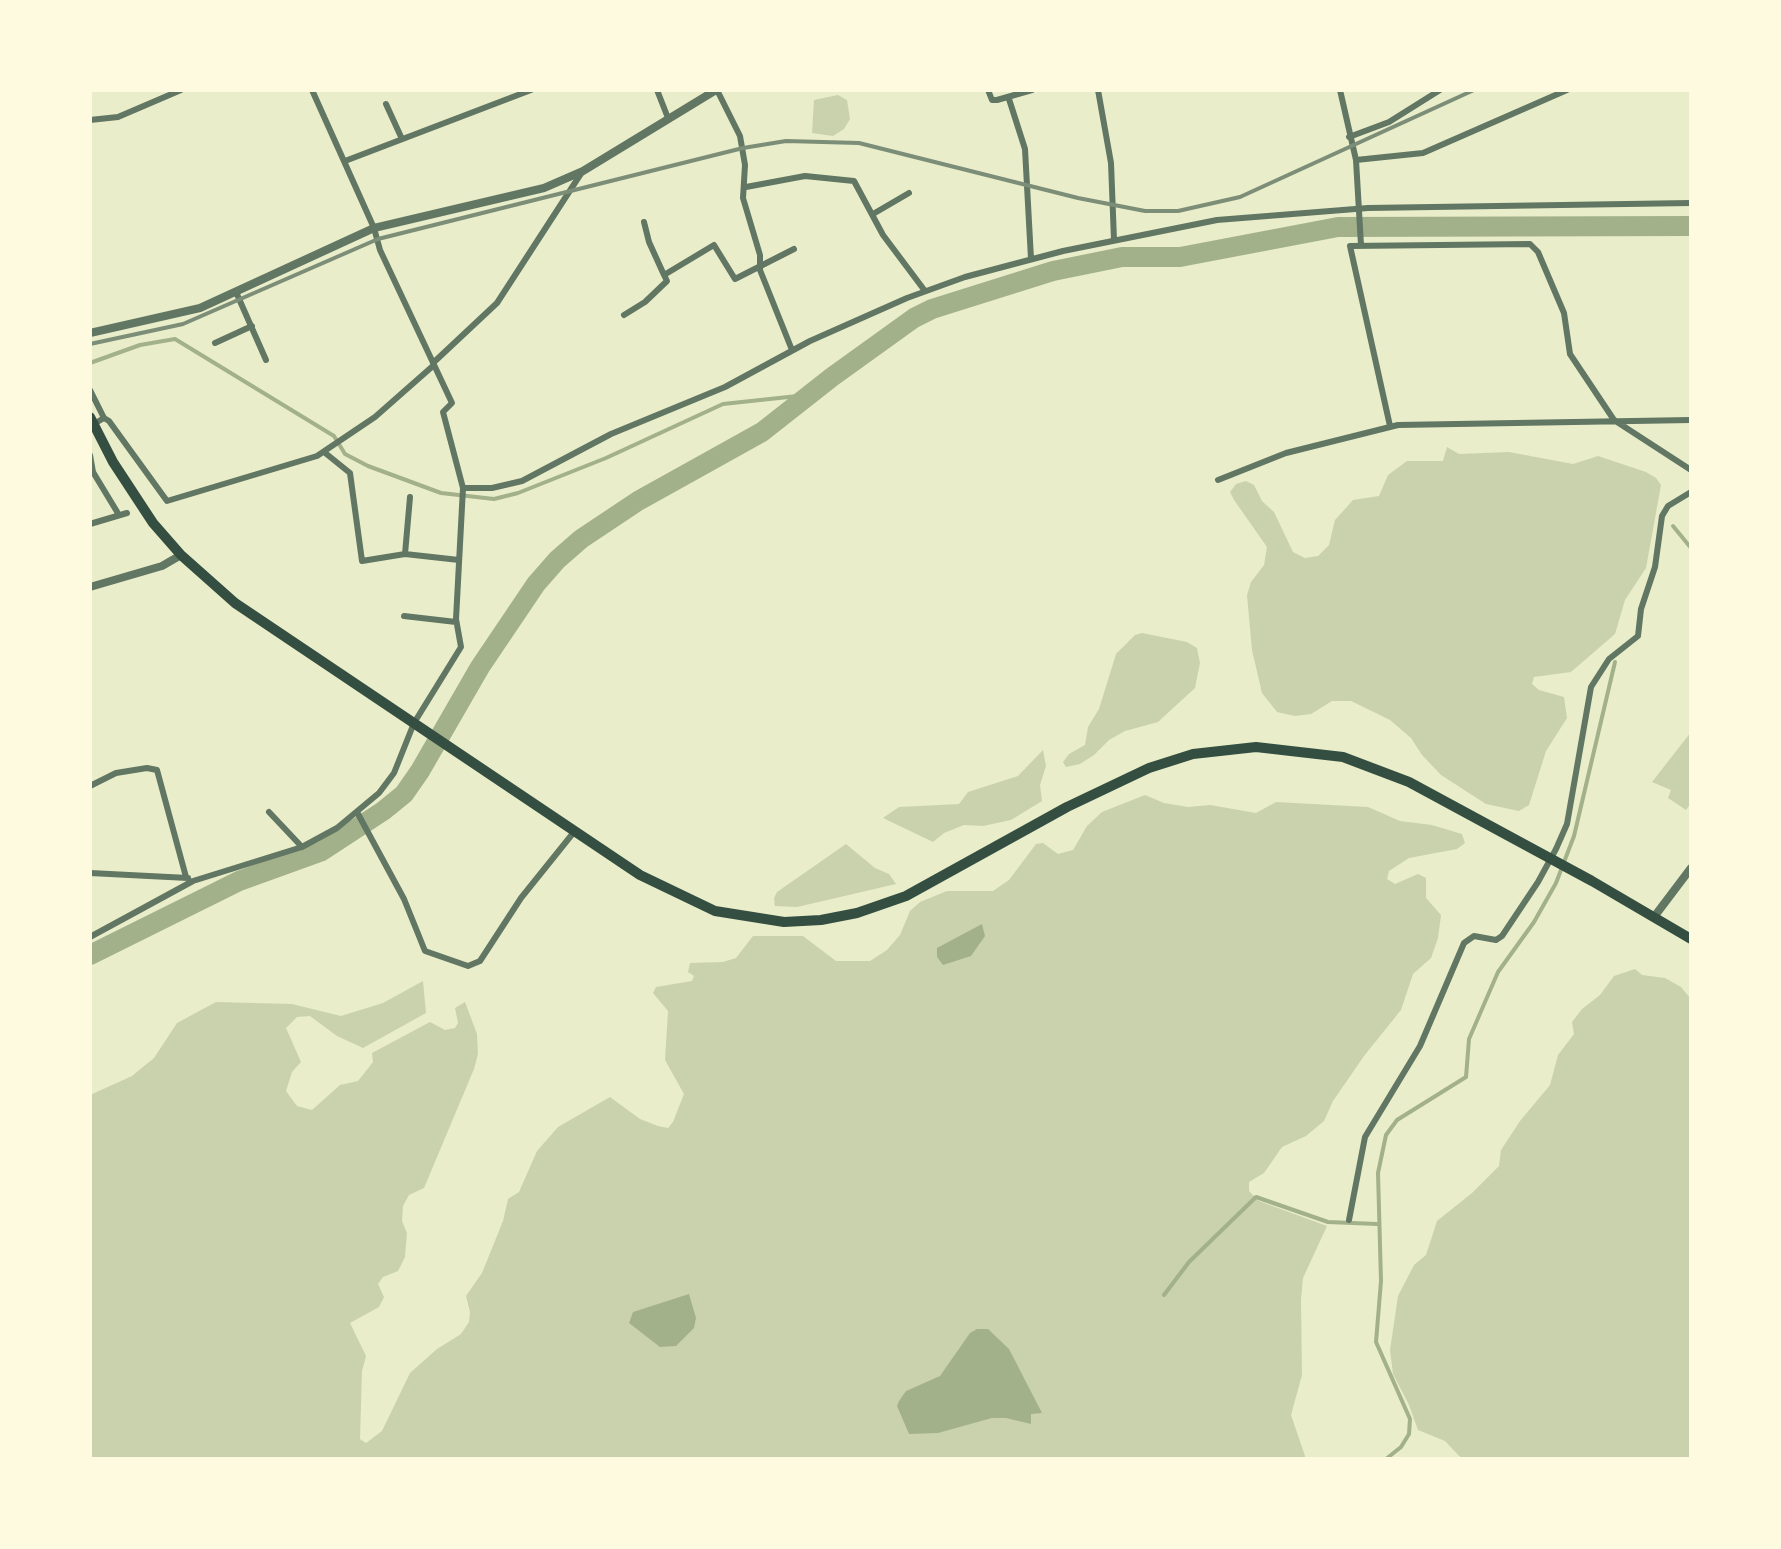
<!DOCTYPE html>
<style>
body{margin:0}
#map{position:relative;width:1781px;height:1549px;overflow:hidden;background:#e9edc9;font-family:Figtree,sans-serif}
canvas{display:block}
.frame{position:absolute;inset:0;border:92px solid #fefae0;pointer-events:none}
</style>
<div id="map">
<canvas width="1781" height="1549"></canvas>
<div class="frame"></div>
</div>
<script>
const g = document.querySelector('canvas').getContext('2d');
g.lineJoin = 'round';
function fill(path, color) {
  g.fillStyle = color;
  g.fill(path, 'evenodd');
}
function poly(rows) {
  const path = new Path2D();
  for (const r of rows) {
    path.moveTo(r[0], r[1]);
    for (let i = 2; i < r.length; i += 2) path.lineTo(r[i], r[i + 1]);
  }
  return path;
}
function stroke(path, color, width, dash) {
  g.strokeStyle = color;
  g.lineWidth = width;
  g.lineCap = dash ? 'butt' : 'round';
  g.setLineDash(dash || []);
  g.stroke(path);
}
const green = poly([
 [838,95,847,100,850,119,844,129,833,136,812,133,814,100],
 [1447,447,1459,454,1509,452,1573,464,1598,456,1646,472,1656,478,1661,485,1646,568,1625,600,1615,634,1571,672,1534,677,1532,684,1539,690,1564,697,1567,718,1546,751,1529,805,1519,811,1486,804,1441,775,1422,755,1411,738,1390,720,1351,701,1332,701,1311,714,1295,716,1277,712,1262,693,1252,650,1247,595,1251,582,1264,565,1267,547,1234,500,1230,492,1236,484,1246,481,1254,485,1262,501,1274,512,1293,552,1305,558,1318,556,1329,545,1335,520,1353,500,1379,496,1388,475,1407,461,1443,461],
 [1142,633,1187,642,1197,648,1200,663,1195,688,1158,722,1125,731,1109,740,1094,755,1080,764,1066,767,1063,762,1069,754,1085,745,1088,727,1099,709,1116,654,1135,635],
 [1691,732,1691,803,1686,810,1668,798,1671,790,1652,782],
 [1043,750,1046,766,1040,785,1042,801,1011,820,983,826,964,825,944,833,933,842,883,818,899,807,959,804,968,792,1018,776],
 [1145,795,1164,803,1188,807,1210,805,1256,813,1276,802,1368,807,1400,821,1432,825,1462,834,1465,843,1457,849,1409,858,1389,871,1387,879,1395,884,1418,874,1426,878,1426,898,1441,915,1438,938,1431,958,1413,974,1401,1010,1364,1056,1333,1101,1324,1121,1306,1136,1282,1147,1264,1173,1249,1182,1249,1191,1259,1201,1327,1226,1303,1278,1301,1300,1302,1375,1291,1415,1306,1459,90,1459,90,1095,132,1076,154,1058,177,1023,216,1002,292,1004,341,1016,383,1003,423,981,426,1013,363,1048,337,1036,310,1016,297,1017,286,1028,301,1062,292,1072,286,1091,297,1106,312,1110,340,1085,358,1081,373,1062,372,1053,430,1022,445,1030,455,1028,458,1023,455,1008,465,1002,477,1034,478,1054,474,1069,424,1188,409,1195,403,1206,402,1221,407,1233,405,1257,398,1271,383,1277,378,1284,384,1297,379,1307,350,1323,366,1356,362,1371,360,1439,366,1443,382,1431,410,1373,437,1349,461,1334,469,1322,470,1312,466,1296,482,1273,503,1221,508,1199,519,1192,537,1151,558,1127,610,1097,640,1119,658,1126,668,1128,673,1122,684,1094,665,1060,668,1011,653,993,656,987,692,981,694,976,688,972,690,963,723,962,736,958,753,936,803,936,836,961,870,961,887,950,900,935,910,911,920,902,947,891,993,891,1009,880,1036,844,1043,843,1058,854,1073,850,1087,826,1102,812],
 [846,844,875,868,889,874,896,884,797,907,775,906,774,898,777,892],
 [1635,969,1642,975,1665,978,1681,987,1691,999,1691,1459,1462,1459,1445,1441,1418,1430,1409,1405,1393,1374,1390,1350,1398,1296,1414,1265,1426,1255,1437,1221,1472,1193,1499,1166,1501,1150,1520,1121,1550,1085,1558,1055,1574,1034,1572,1022,1582,1009,1600,995,1614,976]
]);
const water = poly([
 [982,924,985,936,971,956,943,965,937,957,937,948],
 [689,1294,696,1318,694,1328,676,1346,660,1347,629,1323,633,1312],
 [977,1329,988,1329,1009,1349,1042,1413,1031,1414,1031,1424,1006,1418,992,1418,938,1433,909,1434,897,1406,899,1401,906,1391,940,1376,970,1333]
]);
const stream = poly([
 [90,363,140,345,175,339,334,436,345,454,368,466,441,493,494,499,518,493,606,458,723,404,807,395],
 [1673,526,1691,548],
 [1164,1295,1189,1262,1256,1197,1328,1222,1377,1224],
 [1386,1459,1401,1447,1409,1434,1410,1419,1376,1342,1381,1281,1378,1173,1386,1135,1397,1120,1466,1077,1469,1039,1498,972,1534,922,1556,883,1574,836,1615,662]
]);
const river = poly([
 [90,955,239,881,322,851,383,811,404,794,420,771,480,667,536,584,557,560,581,539,638,501,762,432,832,377,914,318,932,309,1053,271,1122,257,1180,257,1338,227,1691,226]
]);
const minor = poly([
 [657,90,668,118],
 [717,90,740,136,745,165,743,198,760,255,760,270,792,350],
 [988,90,992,100,997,100,1032,90],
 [1098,90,1111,163,1114,240],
 [1340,90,1356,160,1361,245],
 [1009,99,1025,149,1031,259],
 [386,104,402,139],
 [90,120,118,117,181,90],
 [1349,137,1389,122,1440,90],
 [1356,160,1423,153,1567,90],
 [345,161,531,90],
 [746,187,805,176,854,181,883,235,925,291],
 [873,214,909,193],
 [644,222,649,242,664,275,714,245,735,279,794,249],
 [236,292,266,360],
 [624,315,645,302,667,281,664,275],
 [215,343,252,326],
 [433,363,497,303,582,172],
 [90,390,104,418],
 [92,425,104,418,109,421,167,501,317,456,375,417,434,365],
 [1390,426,1350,246,1530,244,1538,252,1564,313,1570,354,1614,420,1691,470],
 [324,452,350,473,362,561,405,554,459,560],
 [90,455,93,472,119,515],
 [1218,480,1286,453,1398,425,1691,420],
 [463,488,492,488,522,481,611,434,725,387,810,341,907,298,965,277,1063,251,1217,220,1368,208,1691,203],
 [90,524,127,513],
 [405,554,410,497],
 [404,616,456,622],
 [90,786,116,773,147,768,157,770,186,877],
 [269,812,302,847],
 [357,812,404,899,425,951,468,966,480,961,521,898,574,832],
 [90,873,188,878],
 [90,937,193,881,302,847,337,828,379,793,394,773,414,723,461,647,456,619,463,488,443,412,452,403,380,250,374,228,312,90],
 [1349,1220,1365,1137,1420,1046,1464,943,1474,936,1496,940,1502,936,1538,882,1556,849,1567,824,1591,687,1609,659,1638,636,1641,609,1655,567,1662,516,1668,506,1691,492]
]);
const tertiary = poly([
 [90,333,200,308,374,228,544,188,583,171,716,90],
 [90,587,162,566,181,555],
 [1654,917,1691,868]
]);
const trunk = poly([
 [90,417,113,462,153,523,181,555,235,603,640,875,715,911,784,922,821,920,857,913,906,896,1067,807,1149,768,1193,754,1256,747,1343,757,1409,782,1592,881,1691,939]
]);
const rail = poly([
 [90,344,183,324,378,239,743,148,786,141,859,143,1078,198,1145,211,1178,211,1240,197,1474,90]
]);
fill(green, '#cad2ad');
fill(water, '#a3b18a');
stroke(stream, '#a3b18a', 4);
stroke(river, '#a3b18a', 20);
stroke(minor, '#617663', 6);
stroke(tertiary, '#617663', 8);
stroke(trunk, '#344e41', 10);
stroke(rail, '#7c8e77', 4);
</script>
